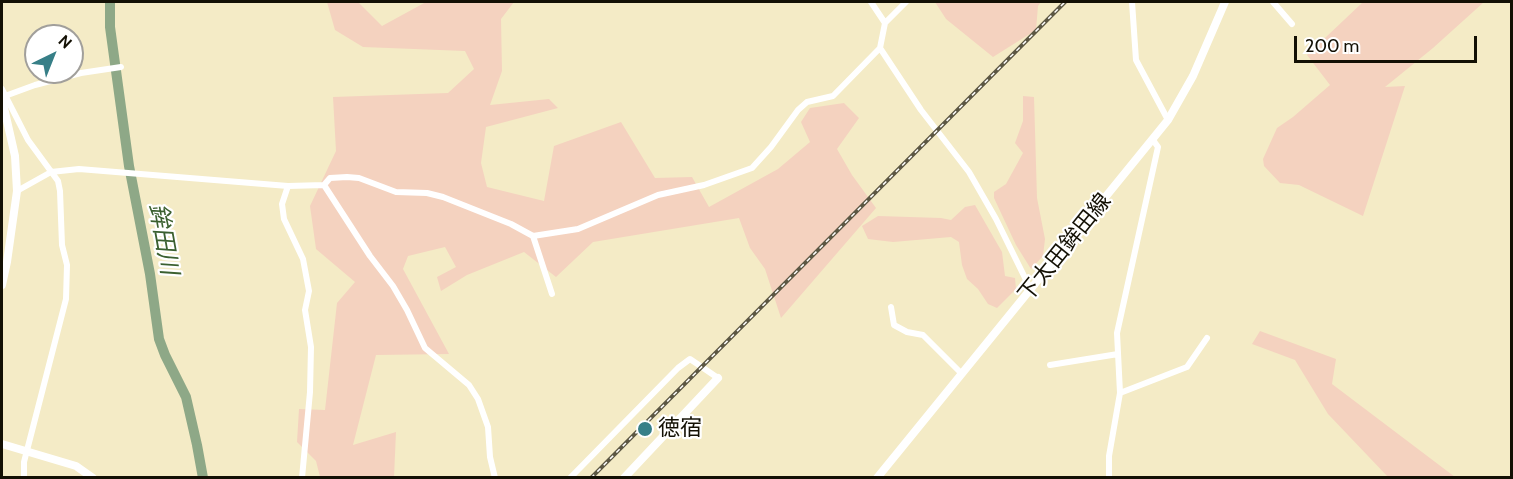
<!DOCTYPE html>
<meta charset="utf-8">
<style>
body{margin:0}
#map{position:relative;width:1513px;height:479px;overflow:hidden;background:#f4ebc6;font-family:Cabin,sans-serif}
canvas{display:block}
.frame{position:absolute;inset:0;border:3px solid #131004;pointer-events:none}
.north{position:absolute;left:24px;top:24px;width:60px;height:60px;box-sizing:border-box;background:#fff;border:2px solid #a19f9b;border-radius:50%;rotate:43deg;font-size:16px;font-weight:700;line-height:24px;text-align:center;color:#131004}
.north::after{content:'';display:block;margin:auto;width:21px;height:27px;background:#377f87;clip-path:polygon(50% 0,100% 100%,50% 72%,0 100%)}
.scale{position:absolute;left:1294px;top:36px;width:183px;height:27px;box-sizing:border-box;border:3px solid #131004;border-top:0;padding-left:8px;font-size:18px;line-height:21px;white-space:nowrap;color:#131004;-webkit-text-stroke:4px #fff;paint-order:stroke}
</style>
<div id="map">
<canvas width="1513" height="479"></canvas>
<div class="frame"></div>
<div class="north">N</div>
<div class="scale">200 m</div>
</div>
<script>
const g = document.querySelector('canvas').getContext('2d');
g.lineJoin = 'round';
function fill(path, color) {
  g.fillStyle = color;
  g.fill(path, 'evenodd');
}
function poly(rows) {
  const path = new Path2D();
  for (const r of rows) {
    path.moveTo(r[0], r[1]);
    for (let i = 2; i < r.length; i += 2) path.lineTo(r[i], r[i + 1]);
  }
  return path;
}
function stroke(path, color, width, dash) {
  g.strokeStyle = color;
  g.lineWidth = width;
  g.lineCap = dash ? 'butt' : 'round';
  g.setLineDash(dash || []);
  g.stroke(path);
}
function write(font, color, halo, rows, align = 'center') {
  g.font = font + ' Cabin,"Noto Sans JP",sans-serif';
  g.lineWidth = 4.5;
  g.setLineDash([]);
  g.textBaseline = 'middle';
  g.strokeStyle = halo;
  g.fillStyle = color;
  for (const [text, x, y, turn = 0] of rows) {
    g.save();
    g.translate(x, y);
    g.rotate((+turn || 0) * Math.PI / 180);
    g.textAlign = isNaN(turn) ? turn : align;
    if (halo) g.strokeText(text, 0, 0);
    g.fillText(text, 0, 0);
    g.restore();
  }
}
const green = poly([
 [327,2,358,2,382,26,426,2,514,2,501,19,502,71,490,105,549,99,558,108,486,127,481,163,487,187,544,201,554,146,621,122,655,178,692,177,709,207,778,169,810,142,801,122,810,108,844,103,859,118,837,149,852,175,876,208,781,318,765,269,750,248,739,218,593,242,556,277,524,252,467,275,441,291,437,277,456,267,445,247,408,256,403,269,449,354,376,355,353,445,396,432,394,477,320,477,316,461,297,442,299,409,325,410,337,303,355,282,316,249,310,206,336,151,333,97,448,93,474,69,465,51,363,47,335,30],
 [935,2,1041,2,1038,6,1036,30,993,57,946,19],
 [1363,2,1484,2,1433,48,1385,87,1405,86,1363,216,1299,185,1280,183,1264,166,1263,159,1277,128,1293,117,1330,85,1307,55],
 [1023,96,1034,97,1037,198,1045,239,1043,256,1031,269,1016,245,994,198,994,192,1006,184,1023,153,1015,143,1023,121],
 [975,205,1002,252,1005,276,1015,278,1016,289,997,308,988,304,978,289,967,279,962,265,959,242,951,237,893,242,868,239,862,226,878,216,941,218,951,220,965,207],
 [1260,331,1336,359,1332,384,1455,477,1388,477,1328,414,1295,360,1252,344]
]);
const river = poly([
 [110,2,110,27,129,166,150,274,159,339,165,355,186,397,197,445,203,478]
]);
const minor = poly([
 [871,2,885,23],
 [1132,2,1136,60,1168,120],
 [1273,2,1292,24],
 [880,48,921,110,969,172,996,219,1031,290],
 [2,89,28,140,58,181,60,191,62,245,67,265,66,299,24,462,24,478],
 [5,96,35,85,81,73,121,67],
 [324,185,370,256,393,286,407,310,425,348,469,385,478,399,488,427,490,457,495,478],
 [288,186,282,204,284,219,303,259,309,291,305,310,311,347,310,392,302,478],
 [17,191,51,172,79,169,288,186,324,185,330,178,347,177,359,178,396,192,427,193,443,197,511,224,533,236,578,229,658,195,704,185,752,168,771,147,798,110,807,102,833,96,880,48,885,23,906,2],
 [533,236,552,294],
 [891,307,894,325,907,332,923,335,962,374],
 [1050,365,1118,354],
 [1120,393,1187,367,1207,338],
 [570,478,678,368,690,359,718,378],
 [1109,478,1109,456,1120,393,1117,333,1158,147,1153,140]
]);
const tertiary = poly([
 [2,99,15,156,17,191,7,262,2,285],
 [2,444,76,466,93,478],
 [624,478,718,378]
]);
const secondary = poly([
 [877,478,1168,120,1193,76,1225,2]
]);
const rail = poly([
 [591,478,1065,2]
]);
const markers = [
 [645,429,8,"#377f87"]
];
const streetNames = [
 ["下太田鉾田線",1065,248,-51]
];
const poiNames = [
 ["徳宿",658,429]
];
const waterNames = [
 ["鉾田川",163,239,80]
];
fill(green, '#f4d2bf');
stroke(river, '#8ea887', 10);
stroke(minor, '#fff', 6);
stroke(tertiary, '#fff', 8);
stroke(secondary, '#fff', 8);
stroke(rail, '#5c5743', 4);
stroke(rail, '#fff', 1.5, [4.5]);
for (const [x, y, r, color] of markers) {
  const dot = new Path2D();
  dot.arc(x, y, r, 0, 2 * Math.PI);
  g.fillStyle = color;
  g.fill(dot);
  stroke(dot, '#fff', 2);
}
write('22px', '#131004', '#fff', streetNames);
write('22px', '#131004', '#fff', poiNames, 'left');
write('italic 24px', '#3b6030', '#fff', waterNames);
</script>
